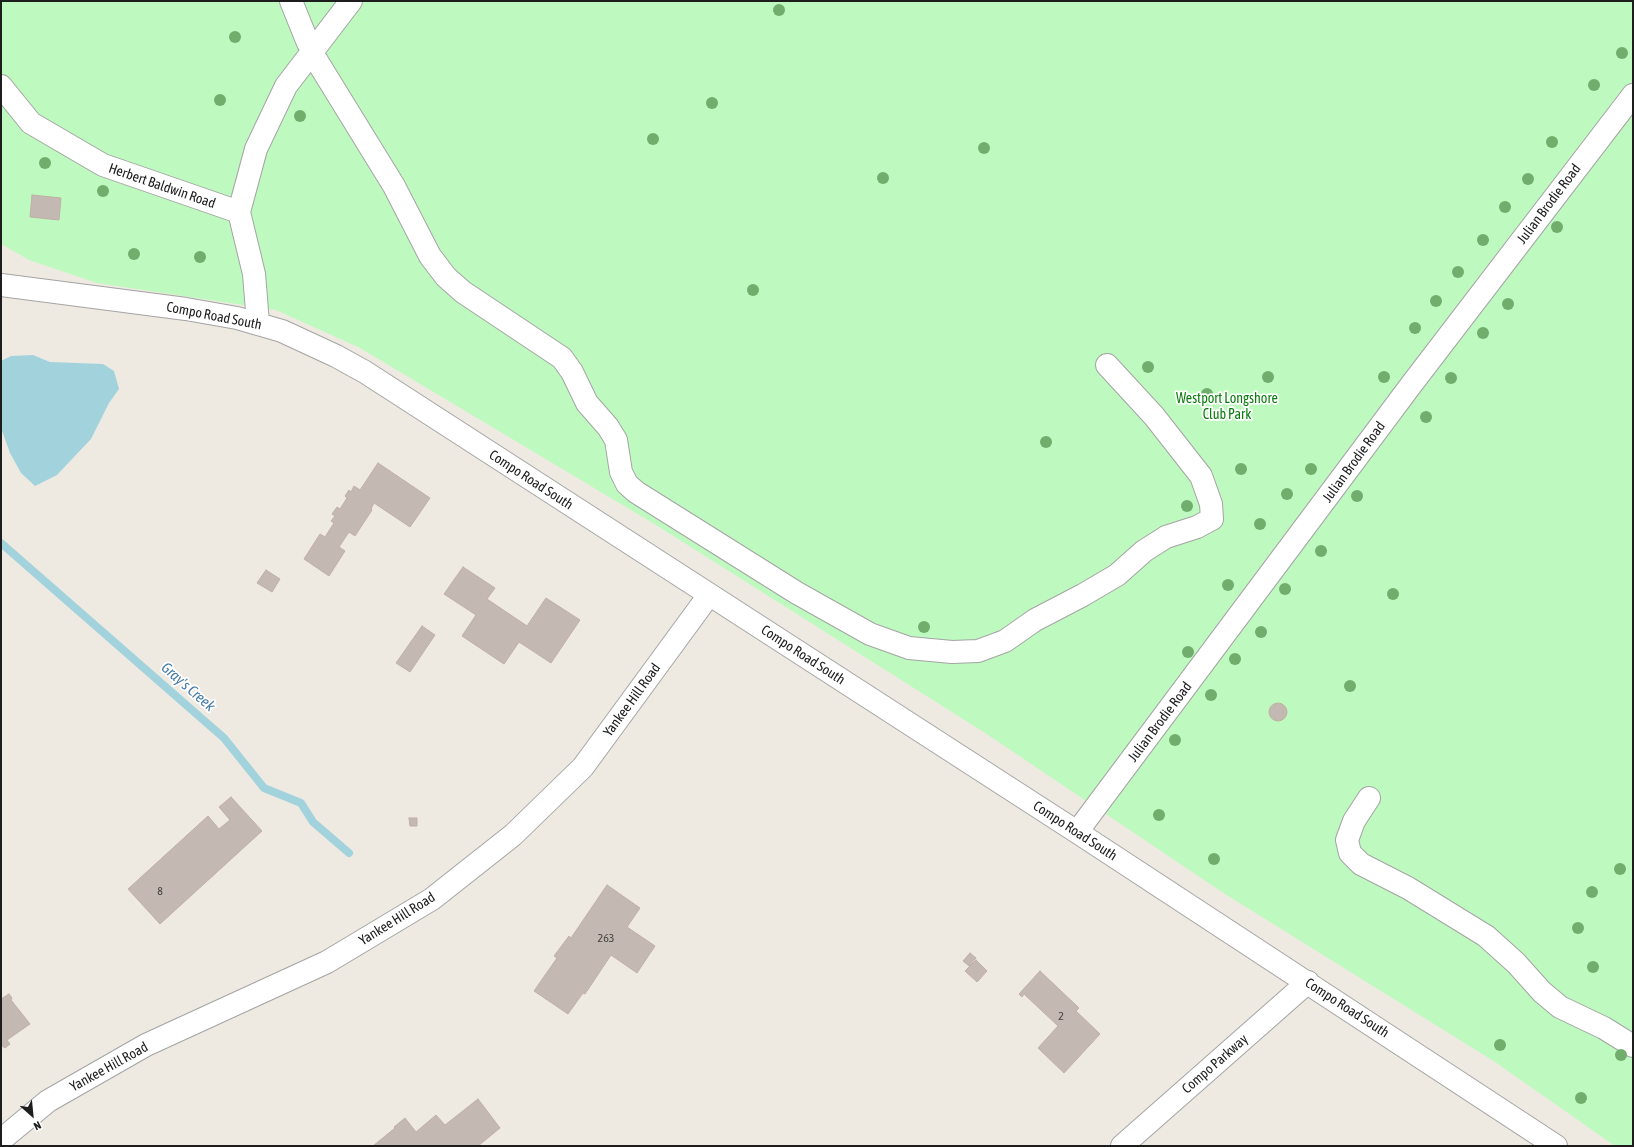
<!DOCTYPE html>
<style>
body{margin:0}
#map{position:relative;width:1634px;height:1147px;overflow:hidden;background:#eeeae2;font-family:"Asap Condensed",sans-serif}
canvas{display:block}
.frame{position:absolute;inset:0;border:2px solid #1d1d1d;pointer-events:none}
.north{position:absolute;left:12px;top:1095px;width:40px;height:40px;-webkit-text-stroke:3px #fff;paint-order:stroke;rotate:153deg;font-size:11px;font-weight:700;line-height:16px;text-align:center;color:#1d1d1d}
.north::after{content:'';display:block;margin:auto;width:14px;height:18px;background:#1d1d1d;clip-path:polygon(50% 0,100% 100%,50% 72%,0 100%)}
</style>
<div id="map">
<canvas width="1634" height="1147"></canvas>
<div class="frame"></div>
<div class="north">N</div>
</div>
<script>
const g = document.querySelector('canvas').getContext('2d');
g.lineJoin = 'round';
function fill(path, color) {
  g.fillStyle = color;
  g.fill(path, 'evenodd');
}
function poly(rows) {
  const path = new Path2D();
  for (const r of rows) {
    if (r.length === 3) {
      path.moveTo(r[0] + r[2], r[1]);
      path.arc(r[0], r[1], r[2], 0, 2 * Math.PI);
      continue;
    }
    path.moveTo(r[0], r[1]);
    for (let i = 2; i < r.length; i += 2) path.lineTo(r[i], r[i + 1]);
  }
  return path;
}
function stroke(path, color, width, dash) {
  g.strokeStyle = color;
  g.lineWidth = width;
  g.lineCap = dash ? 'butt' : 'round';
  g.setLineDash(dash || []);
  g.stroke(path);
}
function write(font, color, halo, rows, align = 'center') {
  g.font = font + ' "Asap Condensed",sans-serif';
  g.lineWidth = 3.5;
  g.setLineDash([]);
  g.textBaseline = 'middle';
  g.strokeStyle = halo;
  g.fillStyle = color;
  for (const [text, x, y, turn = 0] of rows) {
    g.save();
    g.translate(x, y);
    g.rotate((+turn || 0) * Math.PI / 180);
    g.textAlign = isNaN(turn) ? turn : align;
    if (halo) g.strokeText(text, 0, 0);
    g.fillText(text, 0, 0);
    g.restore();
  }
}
const park = poly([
 [1,1,1633,1,1633,1146,1615,1146,1495,1062,1225,894,985,733,656,525,360,348,276,310,97,283,29,260,1,244]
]);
const water = poly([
 [33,355,50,362,103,364,114,371,119,389,109,403,91,439,57,475,35,486,21,473,10,453,1,428,1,361,11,356]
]);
const stream = poly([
 [1,543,224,738,264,788,301,803,313,822,349,853]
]);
const building = poly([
 [32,195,61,198,59,220,30,217,32,195],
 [378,463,430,498,410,527,374,503,371,509,372,510,355,536,349,532,339,547,345,551,329,576,304,559,320,534,325,537,334,523,331,521,335,516,332,514,337,507,340,509,347,498,345,496,349,490,351,492,354,486,360,490,378,463],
 [463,567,495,588,487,599,527,626,546,598,580,620,551,663,519,642,504,664,462,636,476,615,444,594,463,567],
 [266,570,280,579,272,592,257,583,266,570],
 [422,626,435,635,410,672,396,663,422,626],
 [1278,712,9],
 [231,797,262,831,160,924,128,889,208,816,219,829,230,820,219,807,231,797],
 [409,818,417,818,417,826,410,826,409,818],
 [607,885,640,908,627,927,655,946,637,973,611,955,585,994,583,993,568,1014,534,991,557,958,554,956,569,936,571,938,607,885],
 [970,953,976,958,969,966,963,961,970,953],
 [976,960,987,971,977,982,965,971,976,960],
 [1040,971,1079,1008,1076,1011,1100,1034,1064,1073,1038,1048,1058,1026,1024,994,1022,997,1019,994,1040,971],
 [9,994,12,998,11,1000,30,1024,7,1040,10,1044,5,1048,1,1045,1,999,9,994],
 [478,1099,500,1128,478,1146,373,1146,395,1128,394,1127,405,1118,416,1132,436,1115,445,1125,478,1099]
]);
const minor = poly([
 [291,1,308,43],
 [317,61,394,186,430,256,446,277,463,292,562,358,572,372,587,403,608,427,616,440,621,472,627,484,636,492,797,593,870,634,909,648,952,652,978,651,1005,641,1035,620,1083,595,1117,575,1144,551,1166,537,1197,527,1212,519,1211,504,1201,476,1154,416,1107,365],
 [1,86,31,123,103,165,239,212,254,274,258,323],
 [239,212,256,149,286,86,351,1],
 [1,285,186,309,237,318,282,331,336,356,365,372,1077,832,1556,1146],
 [1369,798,1354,821,1347,840,1350,853,1361,864,1408,888,1486,936,1516,963,1542,992,1560,1007,1604,1028,1633,1046],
 [1077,832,1411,385,1633,95],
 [1,1140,48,1101,146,1045,327,962,432,899,513,835,583,767,709,595],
 [1122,1146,1308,982]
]);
const trees = [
 [779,10],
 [235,37],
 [1622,53],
 [1594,85],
 [220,100],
 [712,103],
 [300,116],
 [653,139],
 [1552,142],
 [984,148],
 [45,163],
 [883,178],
 [1528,179],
 [103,191],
 [1505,207],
 [1557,227],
 [1483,240],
 [134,254],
 [200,257],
 [1458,272],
 [753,290],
 [1436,301],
 [1508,304],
 [1415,328],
 [1483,333],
 [1148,367],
 [1268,377],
 [1384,377],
 [1451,378],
 [1207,394],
 [1426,417],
 [1046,442],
 [1241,469],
 [1311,469],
 [1287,494],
 [1357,496],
 [1187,506],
 [1260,524],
 [1321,551],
 [1228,585],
 [1285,589],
 [1393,594],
 [924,627],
 [1261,632],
 [1188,652],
 [1235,659],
 [1350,686],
 [1211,695],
 [1175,740],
 [1159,815],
 [1214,859],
 [1620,869],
 [1592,892],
 [1578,928],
 [1593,967],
 [1500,1045],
 [1621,1055],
 [1581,1098]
];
const numberNames = [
 ["8",160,891],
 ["263",606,938],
 ["2",1061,1016]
];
const streetNames = [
 ["Herbert Baldwin Road",162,186,19],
 ["Julian Brodie Road",1549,204,-53],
 ["Compo Road South",214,316,11],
 ["Julian Brodie Road",1354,462,-54],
 ["Compo Road South",531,480,33],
 ["Compo Road South",803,655,33],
 ["Yankee Hill Road",632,700,-54],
 ["Julian Brodie Road",1160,722,-53],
 ["Compo Road South",1075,831,33],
 ["Yankee Hill Road",397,919,-32],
 ["Compo Road South",1347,1008,33],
 ["Compo Parkway",1215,1064,-41],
 ["Yankee Hill Road",109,1067,-29]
];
const parkNames = [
 ["Westport Longshore",1227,399],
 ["Club Park",1227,415]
];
const waterNames = [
 ["Gray's Creek",188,687,41]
];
fill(park, '#befabf');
fill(water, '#a2d3dd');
stroke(stream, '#a2d3dd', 8);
fill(building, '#c3b9b2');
stroke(building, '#c0afa5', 1);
stroke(minor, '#a4a4a4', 24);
stroke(minor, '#fff', 22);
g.fillStyle = '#71ae6d';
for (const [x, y] of trees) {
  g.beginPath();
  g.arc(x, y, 6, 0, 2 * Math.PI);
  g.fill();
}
write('12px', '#464442', null, numberNames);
write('14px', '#1d1d1d', '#fff', streetNames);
write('14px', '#0a7c0d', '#fff', parkNames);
write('italic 15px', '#457aa5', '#fff', waterNames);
</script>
